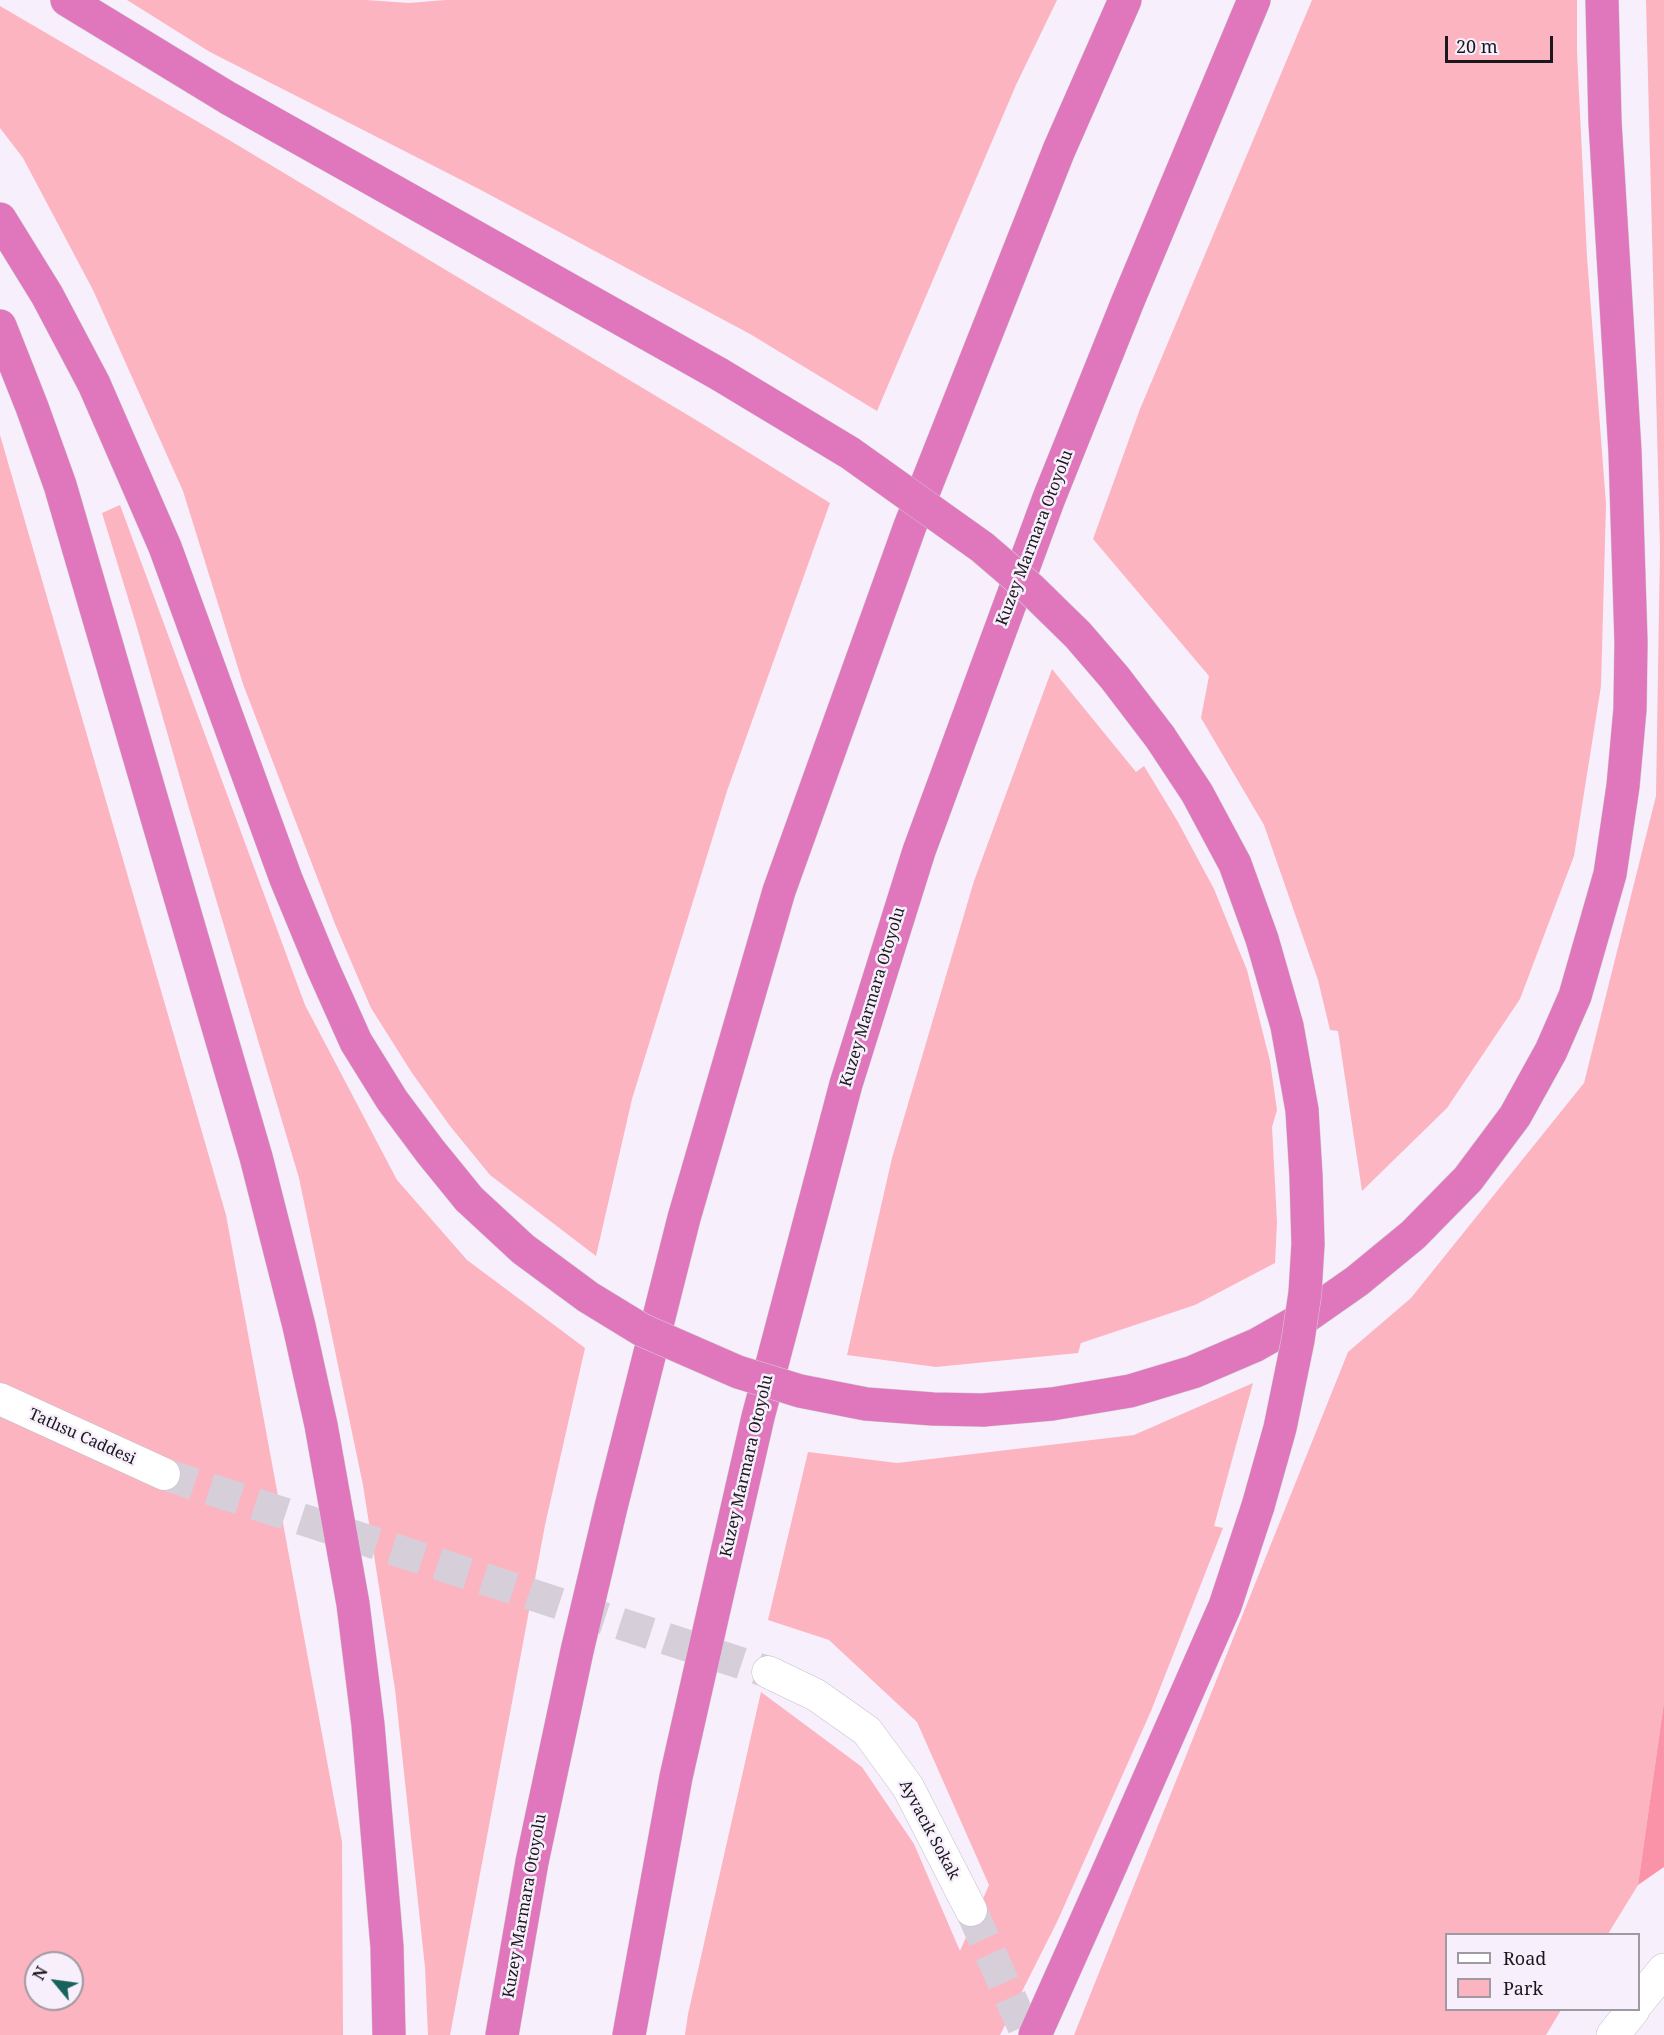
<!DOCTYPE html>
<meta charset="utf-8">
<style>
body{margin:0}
#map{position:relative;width:1664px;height:2035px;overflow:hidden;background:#f7effb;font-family:"Noto Serif",serif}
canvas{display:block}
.legend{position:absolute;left:1445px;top:1933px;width:195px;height:78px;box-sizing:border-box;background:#f7effb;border:2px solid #9f99a2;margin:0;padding:8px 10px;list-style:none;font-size:18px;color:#1a181c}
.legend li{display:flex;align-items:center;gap:12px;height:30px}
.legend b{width:30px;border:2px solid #9f99a2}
.north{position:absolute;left:24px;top:1951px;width:60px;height:60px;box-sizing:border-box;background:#f7effb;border:2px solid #9f99a2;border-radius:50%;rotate:299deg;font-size:16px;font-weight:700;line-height:24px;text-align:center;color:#1a181c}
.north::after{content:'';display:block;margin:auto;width:21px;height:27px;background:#17625a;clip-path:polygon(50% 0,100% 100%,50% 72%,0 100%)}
.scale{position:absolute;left:1445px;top:36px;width:108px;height:27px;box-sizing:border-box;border:3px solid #1a181c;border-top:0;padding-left:8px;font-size:18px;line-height:21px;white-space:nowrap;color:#1a181c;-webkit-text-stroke:4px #f7effb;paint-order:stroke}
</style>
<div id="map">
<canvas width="1664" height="2035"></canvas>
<ul class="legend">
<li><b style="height:8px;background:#fff"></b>Road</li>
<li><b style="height:16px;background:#fcb4c0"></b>Park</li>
</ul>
<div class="north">N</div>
<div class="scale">20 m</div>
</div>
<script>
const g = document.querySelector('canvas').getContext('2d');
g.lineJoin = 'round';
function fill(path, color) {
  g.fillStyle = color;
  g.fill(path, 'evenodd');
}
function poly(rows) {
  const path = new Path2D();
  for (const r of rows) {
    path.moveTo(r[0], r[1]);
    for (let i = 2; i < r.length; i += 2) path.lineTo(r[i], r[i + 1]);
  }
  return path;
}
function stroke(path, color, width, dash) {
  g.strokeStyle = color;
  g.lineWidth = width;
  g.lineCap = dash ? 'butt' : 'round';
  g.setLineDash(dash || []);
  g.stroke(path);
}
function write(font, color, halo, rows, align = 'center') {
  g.font = font + ' "Noto Serif",serif';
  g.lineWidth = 5;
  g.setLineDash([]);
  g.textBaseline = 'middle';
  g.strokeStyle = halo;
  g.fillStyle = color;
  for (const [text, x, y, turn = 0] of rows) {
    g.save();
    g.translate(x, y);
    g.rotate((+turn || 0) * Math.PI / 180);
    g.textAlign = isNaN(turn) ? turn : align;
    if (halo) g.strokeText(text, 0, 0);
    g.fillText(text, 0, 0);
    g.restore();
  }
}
const green = poly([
 [127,0,366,0,409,3,446,0,1057,0,1016,85,877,411,750,334,479,189,210,52],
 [1312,0,1577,0,1577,52,1587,257,1606,504,1601,686,1574,856,1520,999,1447,1108,1362,1191,1338,1031,1330,1030,1318,980,1264,825,1201,718,1209,676,1093,539,1140,409],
 [1646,0,1664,0,1664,1702,1638,1885,1608,1934,1446,1934,1446,2010,1561,2010,1546,2035,1074,2035,1348,1352,1411,1298,1584,1083,1656,796,1660,548],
 [0,6,229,140,701,423,830,503,727,791,632,1099,596,1256,490,1175,450,1126,412,1073,371,1008,335,924,243,684,183,491,93,290,23,158,0,128],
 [0,435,226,1215,342,1842,343,2035,0,2035],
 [36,1963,72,1963,72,1999,36,1999],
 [120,505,305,1005,397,1180,467,1260,585,1348,545,1525,450,2035,428,2035,425,1967,395,1689,363,1485,299,1178,185,795,136,624,102,513],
 [1052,669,1136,772,1144,766,1178,822,1214,889,1247,970,1270,1061,1277,1110,1272,1127,1277,1222,1275,1263,1195,1305,1081,1343,1078,1353,936,1367,847,1355,892,1158,974,881],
 [1253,1383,1214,1526,1223,1528,1151,1711,1057,1922,1000,2035,685,2035,688,2014,761,1692,862,1767,914,1844,960,1951,989,1885,917,1722,829,1640,768,1620,808,1452,897,1463,1134,1435]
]);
const forest = poly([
 [1664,1702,1664,1867,1638,1885]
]);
const streetTunnel = poly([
 [164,1474,768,1672],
 [971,1910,1027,2035]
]);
const street = poly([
 [0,1399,164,1474],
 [768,1672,816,1695,867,1731,908,1787,971,1910]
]);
const secondary = poly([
 [1638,2002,1664,1970],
 [1613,2035,1633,2010]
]);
const highway = poly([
 [67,0,228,98,719,374],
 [0,219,47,295,94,384,165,547,286,879,322,966,356,1042,392,1100,430,1151,469,1199],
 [0,326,32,407,60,485,256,1157,299,1326,321,1425,353,1604,368,1725,387,1947,389,2035],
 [1160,737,1197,793,1235,864,1262,939,1287,1026,1302,1110],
 [983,1410,1052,1404,1130,1391,1193,1372,1256,1345,1307,1316,1357,1281,1413,1235,1468,1179,1515,1116,1551,1051,1575,996,1610,874,1623,786,1630,709,1631,642,1625,452,1605,122,1602,0],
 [502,2035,532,1862,577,1651,611,1507,684,1218,779,891,910,526,1059,150,1125,0],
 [629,2035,676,1777,712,1618,758,1417,846,1084,919,851,1049,498,1128,301,1254,0],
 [1035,2035,1107,1874,1225,1606,1258,1506]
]);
const highwayBridge = poly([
 [719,374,850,453,982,547,1031,589,1078,635,1115,678,1160,737],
 [469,1199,523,1249,588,1297,642,1330,738,1372,800,1391,866,1404,933,1409,983,1410],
 [1258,1506,1280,1428,1298,1340,1305,1293,1308,1244,1306,1176,1302,1110]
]);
const streetNames = [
 ["Kuzey Marmara Otoyolu",1035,538,-69],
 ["Kuzey Marmara Otoyolu",873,997,-73],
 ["Tatlısu Caddesi",82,1437,24],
 ["Kuzey Marmara Otoyolu",747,1466,-77],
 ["Ayvacık Sokak",929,1830,62],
 ["Kuzey Marmara Otoyolu",525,1906,-80]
];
fill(green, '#fcb4c0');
fill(forest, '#fa93a7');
stroke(streetTunnel, '#d6cfda', 32, [32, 16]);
stroke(street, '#c7bfca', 33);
stroke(secondary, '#c7bfca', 34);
stroke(highway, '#d1d1d2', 34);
stroke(street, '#fff', 32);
stroke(secondary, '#fff', 33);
stroke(highway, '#e077bd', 33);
stroke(highwayBridge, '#d1d1d2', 34, []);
stroke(highwayBridge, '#e077bd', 33);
write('16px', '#1a181c', '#f7effb', streetNames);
</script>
